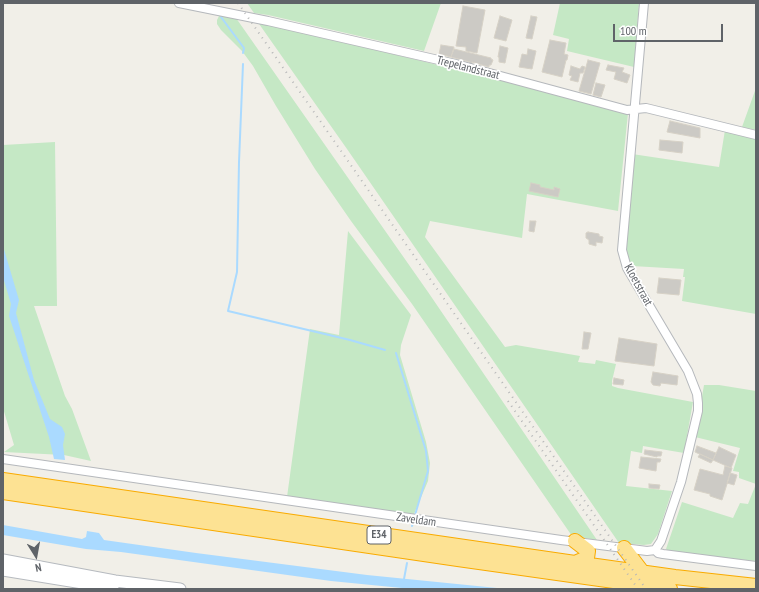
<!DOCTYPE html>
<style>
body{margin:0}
#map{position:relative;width:759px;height:592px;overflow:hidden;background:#f1efe8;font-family:"PT Sans Narrow",sans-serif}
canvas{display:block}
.frame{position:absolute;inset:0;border:4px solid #5f6368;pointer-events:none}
.north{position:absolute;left:16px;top:536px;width:40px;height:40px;-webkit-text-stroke:3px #fff;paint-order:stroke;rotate:169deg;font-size:11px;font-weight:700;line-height:16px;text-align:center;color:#5f6368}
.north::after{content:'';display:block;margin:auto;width:14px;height:18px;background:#5f6368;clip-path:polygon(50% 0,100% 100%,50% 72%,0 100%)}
.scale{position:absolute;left:613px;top:24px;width:110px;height:18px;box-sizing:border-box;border:2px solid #5f6368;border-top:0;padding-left:5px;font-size:12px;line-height:14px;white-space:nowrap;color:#5f6368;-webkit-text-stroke:3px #fff;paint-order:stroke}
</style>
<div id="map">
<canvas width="759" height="592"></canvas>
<div class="frame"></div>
<div class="north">N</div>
<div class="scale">100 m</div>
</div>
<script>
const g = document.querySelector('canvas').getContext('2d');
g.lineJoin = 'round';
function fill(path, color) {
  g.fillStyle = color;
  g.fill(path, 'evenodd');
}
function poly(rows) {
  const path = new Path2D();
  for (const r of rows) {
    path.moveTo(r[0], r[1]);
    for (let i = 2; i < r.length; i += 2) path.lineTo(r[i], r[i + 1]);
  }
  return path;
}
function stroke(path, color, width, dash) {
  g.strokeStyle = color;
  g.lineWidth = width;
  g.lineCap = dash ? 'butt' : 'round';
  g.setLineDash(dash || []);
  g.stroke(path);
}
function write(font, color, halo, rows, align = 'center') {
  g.font = font + ' "PT Sans Narrow",sans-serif';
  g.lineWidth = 3.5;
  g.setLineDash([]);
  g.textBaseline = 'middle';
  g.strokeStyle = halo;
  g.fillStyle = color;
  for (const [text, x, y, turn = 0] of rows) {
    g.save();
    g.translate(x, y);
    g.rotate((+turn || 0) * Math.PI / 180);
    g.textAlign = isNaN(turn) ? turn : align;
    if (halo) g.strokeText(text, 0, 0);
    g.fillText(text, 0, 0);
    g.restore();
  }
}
const green = poly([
 [247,3,441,3,424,51,268,15,254,13],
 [560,3,639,3,634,67,567,51,569,39,553,35],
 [220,14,236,18,428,292,597,540,572,536,412,304,351,221,315,169,276,106,253,66,242,51,221,30,217,24,217,20],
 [257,21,541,90,628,113,618,211,527,194,522,238,430,221,425,237,505,347,516,345,580,356,578,362,595,364,596,360,616,364,612,381,612,386,618,388,693,402,684,453,643,446,642,453,631,451,626,486,672,491,658,534,651,544,644,545,619,543,347,149],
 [756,88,756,130,742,127],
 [725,130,756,138,756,314,682,301,685,277,683,277,684,269,632,266,626,254,625,239,632,154,719,167],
 [55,142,57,306,34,306,65,396,72,409,91,461,64,455,4,452,14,445,3,408,3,145],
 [348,231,411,315,401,345,400,355,426,442,430,463,428,481,414,514,287,497,310,329,339,335],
 [704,385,719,385,756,391,756,561,677,553,668,551,666,549,682,502,733,518,740,503,748,504,756,484,739,478,739,472,733,471,740,448,695,437]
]);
const water = poly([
 [3,246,19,300,16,313,34,380,50,419,62,427,65,434,63,445,65,460,54,459,49,437,9,316,11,304,3,277],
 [3,525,82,539,86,537,87,531,99,533,104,540,196,553,367,575,507,589,412,589,331,581,121,552,86,549,3,535]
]);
const stream = poly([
 [221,17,244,48,243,53],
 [243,64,239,162,237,272,228,311,350,340,385,350],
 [396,353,426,451,428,471,415,515],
 [412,526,413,523],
 [404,579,407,563]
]);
const building = poly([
 [463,6,485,10,477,53,466,51,466,47,456,46,463,6],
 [500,16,512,20,506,41,494,38,500,16],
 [531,16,537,17,532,39,526,38,531,16],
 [550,40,566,43,564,54,568,55,567,60,566,60,562,77,542,72,550,40],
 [441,45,454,47,451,57,439,54,441,45],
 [500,46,508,48,505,63,499,62,499,57,498,57,500,46],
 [454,49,491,58,491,59,493,60,491,65,489,65,489,67,472,62,472,64,469,63,470,62,451,57,454,49],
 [528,49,536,51,532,69,519,67,522,54,527,55,528,49],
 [588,60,600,63,591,94,579,91,588,60],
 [608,65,624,68,622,72,630,75,627,83,614,79,616,72,606,70,608,65],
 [571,66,580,69,582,66,585,67,583,73,580,73,578,82,570,80,572,76,569,75,571,66],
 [596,83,605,85,601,97,593,95,596,83],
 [670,121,700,128,700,138,667,132,670,121],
 [660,140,683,142,682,153,659,150,660,140],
 [531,183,540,185,540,187,554,190,554,187,560,189,558,197,529,191,531,183],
 [530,221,536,221,534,232,529,231,530,221],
 [588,232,599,234,599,236,603,237,602,243,596,242,596,246,589,244,589,240,586,238,586,233,588,232],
 [659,278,681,280,679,295,657,293,659,278],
 [584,332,591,333,588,349,582,349,584,332],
 [619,338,657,344,654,366,615,361,619,338],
 [653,372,678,376,677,385,661,383,660,386,653,385,651,382,653,372],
 [614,378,624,380,623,385,613,384,614,378],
 [697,446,716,453,713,460,695,452,697,446],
 [719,447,736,455,731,468,713,460,719,447],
 [645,450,662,452,661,456,657,456,657,457,644,454,645,450],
 [700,454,713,460,711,463,698,457,700,454],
 [641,457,661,459,660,462,657,462,656,471,639,468,641,457],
 [725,466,732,468,722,500,710,496,710,494,694,490,700,469,723,475,725,466],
 [730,473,737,475,734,485,727,483,730,473],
 [649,484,660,485,659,489,649,488,649,484]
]);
const street = poly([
 [179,3,268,21,456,64,627,110,646,108,756,135],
 [644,3,622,250,627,268,688,371,697,394,698,403,698,411,681,482,661,541,655,550],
 [3,459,561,540,647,551,655,550,658,553,663,554,756,566]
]);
const secondary = poly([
 [3,560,115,581,180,589],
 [3,570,113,588]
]);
const highway = poly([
 [3,480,575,563,675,577,756,586],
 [3,492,458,559,670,589],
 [624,548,643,573],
 [575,563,587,558,588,551,575,541]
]);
const rail = poly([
 [238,3,646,589],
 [508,401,638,589]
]);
const shields = [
 [379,535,24]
];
const shieldNames = [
 ["E34",379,535]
];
const streetNames = [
 ["Trepelandstraat",468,68,14],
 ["Kloetstraat",638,285,61],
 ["Zaveldam",416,520,8]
];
fill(green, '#c5e8c5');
fill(water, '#aadaff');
stroke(stream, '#aadaff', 2);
fill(building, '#cccac5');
stroke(building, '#d6d1c6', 1);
stroke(street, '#b5b8bc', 10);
stroke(secondary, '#b6babf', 13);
stroke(highway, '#f9ab00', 16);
stroke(street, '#fff', 8);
stroke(secondary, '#fff', 11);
stroke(highway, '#fde293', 14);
stroke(rail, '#b6b7b8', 2, [1, 5]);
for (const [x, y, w] of shields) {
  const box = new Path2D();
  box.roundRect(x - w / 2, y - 9, w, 18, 3);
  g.fillStyle = '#fff';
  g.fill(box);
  stroke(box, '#5f6368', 1);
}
write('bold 11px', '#5f6368', null, shieldNames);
write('12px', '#5f6368', '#fff', streetNames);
</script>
